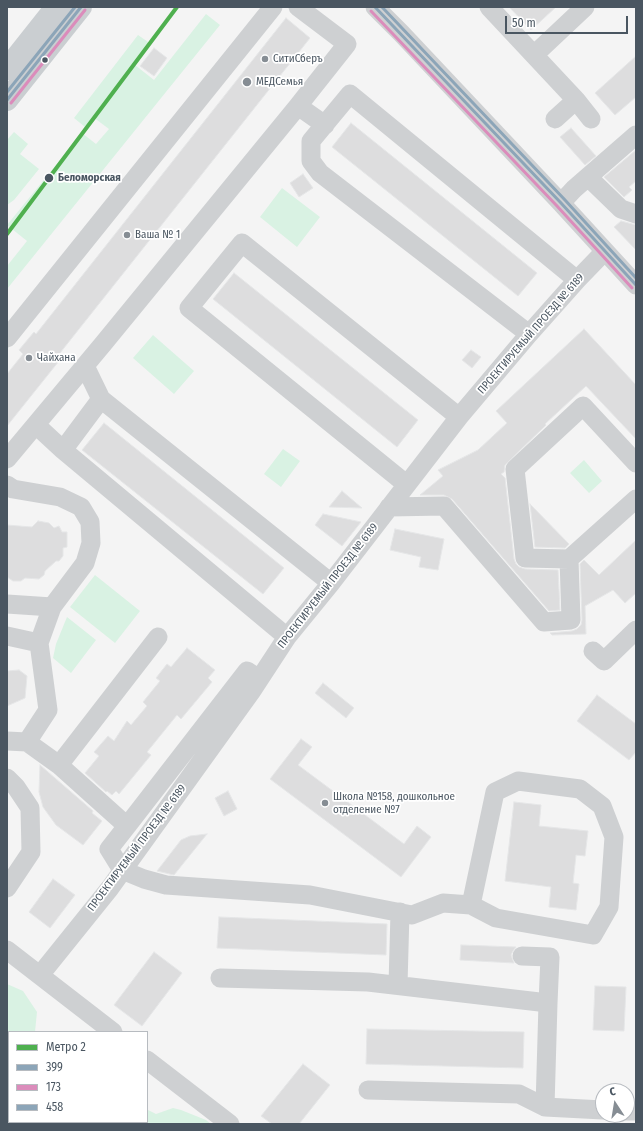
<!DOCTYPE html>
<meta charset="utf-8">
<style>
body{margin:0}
#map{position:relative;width:643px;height:1131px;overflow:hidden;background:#f4f4f4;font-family:"Fira Sans Condensed",sans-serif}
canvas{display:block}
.frame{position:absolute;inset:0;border:8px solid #4a5661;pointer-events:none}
.legend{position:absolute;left:8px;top:1031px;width:140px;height:92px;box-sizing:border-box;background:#fff;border:1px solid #b7bbc0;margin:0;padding:5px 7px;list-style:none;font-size:12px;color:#4a5661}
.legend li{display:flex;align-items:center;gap:8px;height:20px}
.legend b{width:20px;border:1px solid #b7bbc0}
.north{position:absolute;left:595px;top:1083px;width:40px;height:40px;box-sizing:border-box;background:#fff;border:1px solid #b7bbc0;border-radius:50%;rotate:348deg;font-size:11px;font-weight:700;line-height:16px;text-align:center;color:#4a5661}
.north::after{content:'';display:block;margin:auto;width:14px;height:18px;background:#868d94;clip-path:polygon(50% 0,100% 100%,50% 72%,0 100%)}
.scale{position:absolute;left:505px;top:16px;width:123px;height:18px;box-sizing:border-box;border:2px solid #4a5661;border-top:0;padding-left:5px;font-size:12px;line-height:14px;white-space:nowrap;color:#4a5661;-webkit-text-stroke:3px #fff;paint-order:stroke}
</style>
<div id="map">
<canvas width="643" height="1131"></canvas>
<div class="frame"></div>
<ul class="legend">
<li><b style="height:5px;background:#4fb04f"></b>Метро 2</li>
<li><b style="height:5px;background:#8ca5b8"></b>399</li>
<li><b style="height:5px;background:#db8cbb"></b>173</li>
<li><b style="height:5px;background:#8ca5b8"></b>458</li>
</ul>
<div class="north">С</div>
<div class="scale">50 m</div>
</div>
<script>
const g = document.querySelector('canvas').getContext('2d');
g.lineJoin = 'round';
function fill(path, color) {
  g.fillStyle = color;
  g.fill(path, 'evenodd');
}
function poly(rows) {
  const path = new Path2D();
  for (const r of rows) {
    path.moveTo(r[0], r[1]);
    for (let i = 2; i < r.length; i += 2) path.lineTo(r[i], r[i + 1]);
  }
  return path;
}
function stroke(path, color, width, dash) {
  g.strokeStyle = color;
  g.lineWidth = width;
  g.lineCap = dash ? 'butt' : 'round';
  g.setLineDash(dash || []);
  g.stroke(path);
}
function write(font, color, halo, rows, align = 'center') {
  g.font = font + ' "Fira Sans Condensed",sans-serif';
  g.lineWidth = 3.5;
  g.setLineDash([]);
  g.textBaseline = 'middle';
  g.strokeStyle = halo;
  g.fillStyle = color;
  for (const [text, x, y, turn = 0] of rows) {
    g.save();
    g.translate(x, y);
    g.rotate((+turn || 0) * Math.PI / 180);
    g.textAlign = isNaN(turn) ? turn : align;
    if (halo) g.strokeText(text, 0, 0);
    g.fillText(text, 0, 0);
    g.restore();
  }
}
const green = poly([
 [206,14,220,25,7,289,7,266,27,241,7,225,82,133,96,144,109,129,93,117,85,127,74,118,138,35,151,44,135,65,154,80],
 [14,132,28,144,20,154,39,169,14,200,7,205,7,140],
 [282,188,320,217,297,247,260,217],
 [153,335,194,371,174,394,133,358],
 [283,449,300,461,281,487,264,474],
 [584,460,602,481,589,493,570,473],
 [95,575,140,611,115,643,70,607],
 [67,617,96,640,71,673,53,658,56,644],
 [7,984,23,991,37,1012,35,1032,9,1032,9,1081,7,1079],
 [147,1106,148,1110,156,1114,173,1108,181,1110,206,1120,211,1124,75,1124,74,1122,147,1122]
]);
const building = poly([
 [509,7,556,7,531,30,509,7],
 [286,18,310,38,56,358,59,361,7,426,7,374,23,354,19,350,34,332,36,334,286,18],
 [154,48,167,58,154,76,140,66,154,48],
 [636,56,636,97,615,115,595,93,636,56],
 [351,123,537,273,518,296,332,147,351,123],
 [571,128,596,156,585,165,560,137,571,128],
 [636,150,636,181,629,187,632,190,624,197,604,177,636,150],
 [303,174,313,188,299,197,290,183,303,174],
 [621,221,636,225,636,250,614,227,621,221],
 [234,273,418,420,397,447,213,299,234,273],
 [584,329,636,385,636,439,586,386,545,424,546,425,505,465,504,472,501,474,505,478,514,559,516,564,519,567,525,569,558,570,560,610,549,611,452,499,444,495,420,495,443,476,438,470,478,450,507,423,496,411,584,329],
 [471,350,481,357,472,368,462,360,471,350],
 [104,423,284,568,263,594,82,450,104,423],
 [342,491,362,508,329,507,342,491],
 [530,504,569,544,565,548,535,547,530,504],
 [323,514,361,522,342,546,315,525,323,514],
 [38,521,49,523,54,528,59,526,62,532,67,532,67,547,63,548,63,556,59,561,56,561,45,571,44,575,39,579,25,578,21,581,13,581,7,577,7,525,32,527,38,521],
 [395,529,444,539,438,570,419,567,421,557,390,550,395,529],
 [636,540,636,593,625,603,613,590,585,606,586,634,552,635,550,633,572,631,577,629,581,625,582,620,580,564,584,560,599,575,636,540],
 [187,648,215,670,208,678,212,682,181,719,177,715,147,752,151,755,119,794,116,791,112,795,107,791,106,792,85,773,99,756,94,752,108,736,114,741,127,721,131,725,147,706,143,702,160,681,156,678,167,664,171,667,187,648],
 [19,670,27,676,25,698,7,706,7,671,19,670],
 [323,683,354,708,346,718,315,693,323,683],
 [597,695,636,724,636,752,629,760,577,721,597,695],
 [301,739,312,747,298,765,404,844,417,826,431,837,401,877,270,779,301,739],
 [40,765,93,811,92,813,102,821,83,845,56,825,43,807,39,792,40,765],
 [228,791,237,809,224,816,215,798,228,791],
 [514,802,541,805,539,826,588,831,585,856,576,855,573,883,579,884,576,910,549,907,551,887,505,881,514,802],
 [207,834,174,875,157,871,181,840,190,836,207,834],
 [53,879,75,895,50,928,29,912,53,879],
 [219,917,387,924,386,955,217,948,219,917],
 [461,945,516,947,513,951,511,955,514,963,460,960,461,945],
 [154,952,182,973,142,1026,114,1005,154,952],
 [595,986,626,987,624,1031,593,1030,595,986],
 [367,1029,524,1032,523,1068,366,1064,367,1029],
 [303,1064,330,1085,299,1124,272,1124,261,1116,303,1064]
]);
const minor = poly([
 [375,7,401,33,561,203,636,285],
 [489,7,576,100,591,119],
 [534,55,585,7],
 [298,106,325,125],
 [555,119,576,100],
 [588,177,621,209,636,214],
 [561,203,574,189,636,135],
 [529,334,320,173,311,161,311,141,350,94,577,280],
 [7,338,273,7],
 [85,366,101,399],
 [36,425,63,450],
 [7,459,103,344,298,106,347,44,298,7],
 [636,463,583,406,515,469,525,558,569,559,636,499],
 [406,484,189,308,242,243,459,417],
 [7,485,13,489,60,497,81,507,90,522,91,543,85,563,52,607,7,604],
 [389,507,444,506,544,622,571,620,569,559],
 [52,607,39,643,48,710,27,742,59,765],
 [7,636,39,643],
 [158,637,59,765,127,826,109,849,122,870,144,879,166,885,310,895,412,915,443,903,471,905,495,792,518,781,580,789,602,806,614,837,609,907,593,935,496,918,471,905],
 [287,637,63,450,101,399,331,583],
 [593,651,604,661,636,630],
 [7,741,27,742],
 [7,778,16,787,30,808,31,852,7,888],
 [127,826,247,671,259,679],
 [7,950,113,1032],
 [522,956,550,957,548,1003],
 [40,975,110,888,251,692,287,637,331,583,459,417,529,334,577,280,605,251],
 [220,978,368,982,548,1003,545,1107,603,1110],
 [398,985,400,912],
 [147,1060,230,1124],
 [368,1090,519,1094,545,1107],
 [7,1100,9,1103],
 [627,1111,636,1111]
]);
const major = poly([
 [7,69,56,7],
 [7,100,81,7]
]);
const bus1 = poly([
 [375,7,561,203,636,285],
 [7,100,81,7]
]);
const bus2 = poly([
 [371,11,557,206,632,288],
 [11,103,85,10]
]);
const bus3 = poly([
 [382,7,565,200,636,278],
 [7,92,75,7]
]);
const metro1 = poly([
 [7,234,177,7]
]);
const markers = [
 [265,59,4,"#868d94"],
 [45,60,3.5,"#4a5661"],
 [247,82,5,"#868d94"],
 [49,178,5,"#4a5661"],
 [127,235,4,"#868d94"],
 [29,358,4,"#868d94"],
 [325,803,4,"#868d94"]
];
const poiNames = [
 ["СитиСберъ",273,59],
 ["МЕДСемья",256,82],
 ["Ваша № 1",135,235],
 ["Чайхана",37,358],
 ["Школа №158, дошкольное",333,797],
 ["отделение №7",333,810]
];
const stopNames = [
 ["Беломорская",58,178]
];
const streetNames = [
 ["ПРОЕКТИРУЕМЫЙ ПРОЕЗД № 6189",531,334,-49],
 ["ПРОЕКТИРУЕМЫЙ ПРОЕЗД № 6189",328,586,-52],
 ["ПРОЕКТИРУЕМЫЙ ПРОЕЗД № 6189",137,848,-53]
];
fill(green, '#d9f2e3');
fill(building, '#ddddde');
stroke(building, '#e5e6e7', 1);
stroke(minor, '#ced0d2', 19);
stroke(major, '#caced1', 22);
stroke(bus1, '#8ca5b8', 3);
stroke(bus2, '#db8cbb', 3);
stroke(bus3, '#8ca5b8', 3);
stroke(metro1, '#4fb04f', 4);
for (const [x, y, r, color] of markers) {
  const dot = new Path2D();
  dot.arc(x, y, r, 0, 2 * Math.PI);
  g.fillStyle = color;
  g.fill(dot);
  stroke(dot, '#fff', 1.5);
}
write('11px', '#4a5661', '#fff', poiNames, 'left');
write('bold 11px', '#4a5661', '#fff', stopNames, 'left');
write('11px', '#4a5661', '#fff', streetNames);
</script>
